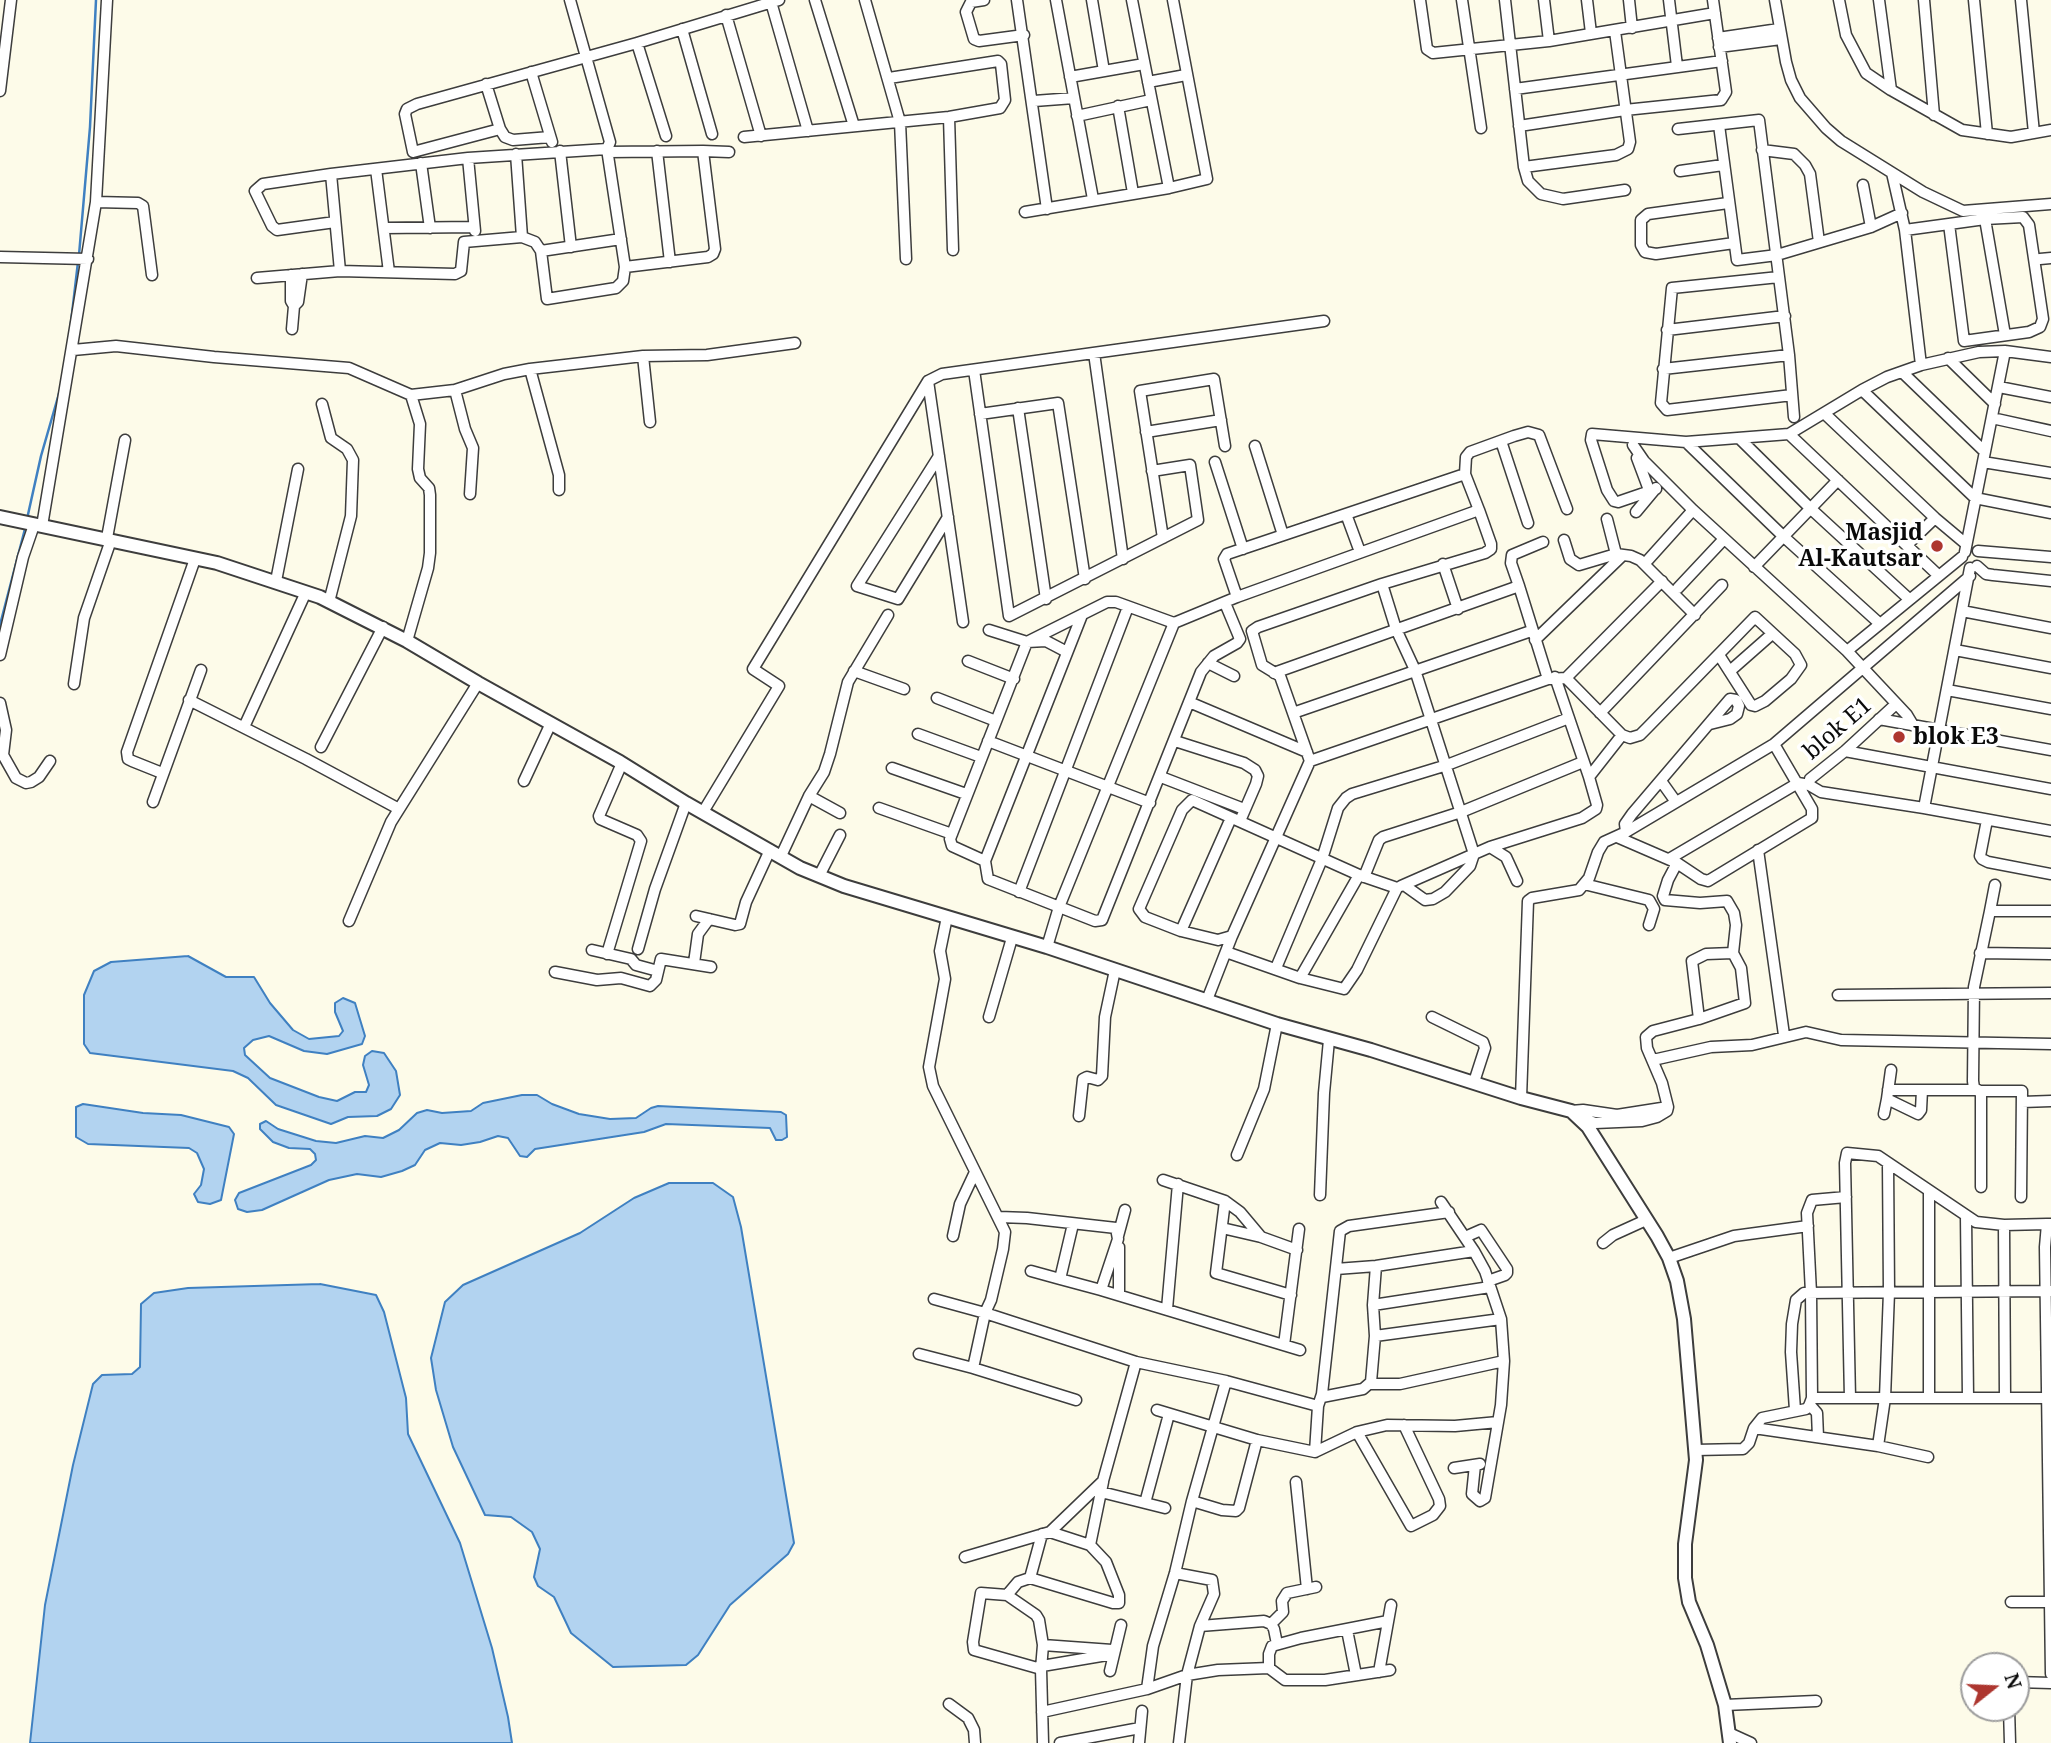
<!DOCTYPE html>
<style>
body{margin:0}
#map{position:relative;width:2051px;height:1743px;overflow:hidden;background:#fdfbe9;font-family:"Noto Serif",serif}
canvas{display:block}
.north{position:absolute;left:1960px;top:1652px;width:70px;height:70px;box-sizing:border-box;background:#fff;border:2px solid #9d9d9d;border-radius:50%;rotate:72deg;font-size:19px;font-weight:700;line-height:28px;text-align:center;color:#0a0a0a}
.north::after{content:'';display:block;margin:auto;width:24px;height:32px;background:#ad362f;clip-path:polygon(50% 0,100% 100%,50% 72%,0 100%)}
</style>
<div id="map">
<canvas width="2051" height="1743"></canvas>
<div class="north">N</div>
</div>
<script>
const g = document.querySelector('canvas').getContext('2d');
g.lineJoin = 'round';
function fill(path, color) {
  g.fillStyle = color;
  g.fill(path, 'evenodd');
}
function poly(rows) {
  const path = new Path2D();
  for (const r of rows) {
    path.moveTo(r[0], r[1]);
    for (let i = 2; i < r.length; i += 2) path.lineTo(r[i], r[i + 1]);
  }
  return path;
}
function stroke(path, color, width, dash) {
  g.strokeStyle = color;
  g.lineWidth = width;
  g.lineCap = dash ? 'butt' : 'round';
  g.setLineDash(dash || []);
  g.stroke(path);
}
function write(font, color, halo, rows, align = 'center') {
  g.font = font + ' "Noto Serif",serif';
  g.lineWidth = 7;
  g.setLineDash([]);
  g.textBaseline = 'middle';
  g.strokeStyle = halo;
  g.fillStyle = color;
  for (const [text, x, y, turn = 0] of rows) {
    g.save();
    g.translate(x, y);
    g.rotate((+turn || 0) * Math.PI / 180);
    g.textAlign = isNaN(turn) ? turn : align;
    if (halo) g.strokeText(text, 0, 0);
    g.fillText(text, 0, 0);
    g.restore();
  }
}
const water = poly([
 [188,956,226,977,254,977,270,1003,293,1030,309,1039,339,1036,343,1031,335,1012,335,1003,343,998,355,1003,365,1036,362,1044,327,1054,304,1051,269,1036,253,1040,244,1048,245,1055,270,1078,319,1097,337,1101,355,1092,366,1092,369,1085,363,1065,365,1056,372,1051,384,1053,396,1071,400,1095,391,1109,377,1116,348,1117,331,1124,276,1105,248,1078,233,1071,90,1053,84,1044,84,995,94,971,111,962,188,956],
 [522,1095,537,1095,552,1104,579,1114,610,1119,636,1118,651,1108,658,1106,781,1112,786,1115,787,1137,782,1140,776,1140,770,1128,666,1124,644,1132,535,1149,527,1157,520,1156,508,1138,498,1136,480,1142,461,1145,440,1143,425,1150,415,1165,402,1171,381,1177,357,1174,329,1180,262,1210,247,1212,238,1209,235,1200,239,1193,311,1165,316,1160,315,1154,310,1149,289,1148,273,1142,260,1129,260,1124,266,1121,278,1129,316,1141,336,1143,365,1136,383,1138,399,1130,417,1113,427,1110,442,1113,471,1111,483,1103,522,1095],
 [83,1104,143,1113,181,1115,229,1127,234,1134,221,1200,210,1204,198,1202,194,1194,201,1185,204,1169,197,1153,189,1148,88,1144,76,1137,76,1107,83,1104],
 [669,1183,713,1183,733,1197,741,1227,794,1543,788,1554,730,1605,698,1655,686,1665,613,1667,571,1633,554,1597,538,1586,534,1577,540,1549,532,1532,511,1517,485,1515,453,1447,436,1390,431,1358,445,1302,463,1285,580,1233,634,1198,669,1183],
 [320,1284,376,1295,384,1312,406,1398,408,1434,460,1543,492,1648,508,1717,512,1743,30,1743,45,1605,73,1465,93,1384,102,1375,132,1374,140,1367,141,1304,154,1293,188,1288,320,1284]
]);
const stream = poly([
 [79,255,90,127,96,0],
 [70,331,78,262],
 [27,519,41,456,60,390],
 [0,625,26,525]
]);
const minor = poly([
 [815,0,854,126],
 [865,0,900,122,906,259],
 [984,0,971,2,966,12,974,39,979,41,1024,35],
 [1017,0,1047,209],
 [1056,0,1093,199],
 [1092,0,1104,71],
 [1132,0,1169,188],
 [1420,0,1427,49,1433,53,1549,41,1715,13],
 [1462,0,1481,128],
 [1505,0,1524,167,1528,181,1541,194,1563,199,1625,190],
 [1544,0,1549,41],
 [1587,0,1591,33],
 [1629,0,1632,28],
 [1669,0,1677,66],
 [1775,0,1786,62,1791,80,1800,98,1826,128,1841,141,1923,192,1963,211,2051,204],
 [1839,0,1846,35,1866,73,1891,90,1962,130,2011,137,2051,130],
 [1879,0,1891,90],
 [1924,0,1934,115],
 [1974,0,1987,134],
 [2021,0,2034,133],
 [771,2,808,131],
 [726,15,761,136],
 [682,29,712,134],
 [1718,38,1779,29],
 [637,43,666,136],
 [1719,47,1781,39],
 [531,72,552,142],
 [1070,77,1144,64],
 [1148,82,1186,75],
 [486,84,500,129,505,137,513,140,550,137],
 [1515,89,1722,61],
 [0,91,11,0],
 [1034,101,1074,98],
 [1118,106,1133,193],
 [1077,116,1151,100],
 [949,117,953,250],
 [1719,125,1737,260,1777,255,1871,227,1902,213],
 [1519,126,1625,110,1721,100,1726,92,1713,0],
 [500,129,413,152,405,114,407,109,417,104,637,43,779,0],
 [1678,129,1759,120,1789,355,1794,417],
 [744,137,949,117,1000,108,1005,100,1001,64,998,61,889,78],
 [1762,150,1794,154,1805,165,1810,174,1819,242],
 [560,151,571,247],
 [657,151,670,262],
 [703,151,729,152],
 [608,152,703,151,715,249,713,254,708,257,625,267],
 [516,154,522,237],
 [468,158,475,231],
 [421,163,430,228],
 [1524,167,1616,155,1628,149,1630,142,1615,31],
 [376,169,389,272],
 [1680,171,1723,165],
 [1892,173,1905,230,1921,365],
 [331,174,263,184,255,191,272,226,277,230,335,222],
 [1863,185,1871,227],
 [96,202,138,203,143,206,152,275],
 [1728,203,1648,214,1641,220,1641,245,1645,252,1656,254,1734,243],
 [1025,212,1169,188,1207,179,1173,0],
 [1985,219,2005,335],
 [384,228,474,227],
 [1905,230,1949,224,1985,219,2023,217,2029,225,2043,319,2040,327,2029,332,1964,341,1949,224],
 [541,251,621,239],
 [0,257,88,259],
 [2040,259,2051,258],
 [340,271,331,174,468,158,607,149,610,142,570,0],
 [291,275,291,301,294,306],
 [1779,277,1672,288,1661,403,1667,410,1792,395],
 [257,278,340,271,455,274,461,271,464,242,522,237,535,242,541,251,547,299,616,288,623,281,625,267,607,149],
 [292,329,294,306,298,302,302,274],
 [1667,330,1785,316],
 [73,350,116,346,214,357,349,368,411,395,455,390,504,374,530,369,643,356,707,355,795,343],
 [1094,353,1123,559],
 [643,356,650,422],
 [1948,358,1995,404],
 [530,369,559,475,559,490],
 [1663,369,1789,355],
 [974,370,1009,616,1198,520,1190,465,1152,471],
 [1902,372,1984,451],
 [928,381,963,622],
 [1999,387,2051,397],
 [455,390,465,429,473,448,470,494],
 [1862,390,1975,498,2051,513],
 [322,404,331,438,347,449,353,460,351,516,329,602],
 [1018,408,1046,599],
 [1824,413,1935,518,1966,544],
 [980,414,1058,403,1085,579],
 [1992,418,2051,431],
 [1146,432,1221,420],
 [1789,434,1862,390,1887,377,1921,365,1979,352,2005,351,2051,357],
 [1740,439,1810,508,1909,599],
 [1501,441,1528,523],
 [1686,442,1784,537,1879,623],
 [1633,445,1644,461,1693,510,1847,651,1907,715,1913,725],
 [1255,446,1283,535],
 [939,456,857,586,898,599,948,517],
 [1637,458,1649,490],
 [1215,462,1243,549],
 [1983,462,2051,473],
 [1656,489,1618,502,1614,501,1607,490,1591,440,1592,434,1686,442,1789,434,1938,575],
 [1636,512,1656,488],
 [1346,514,1360,552],
 [1607,519,1616,554],
 [42,526,96,202,107,0],
 [107,538,125,440],
 [1163,538,1140,391,1214,379,1225,446],
 [1564,540,1570,559,1579,565,1616,554,1631,556,1640,560,1695,615],
 [1908,544,1935,518],
 [1978,551,2051,557],
 [1965,552,2005,351],
 [1648,560,1693,510],
 [1443,564,1458,609],
 [1977,566,1986,574,1993,575,2051,581],
 [1754,567,1838,480],
 [1970,568,1924,808,2051,831],
 [276,581,298,469],
 [1382,584,1396,629,1415,670,1474,854,1470,866,1445,892,1433,899,1425,900,1404,885],
 [1519,586,1511,563,1512,555,1543,542],
 [1678,588,1724,539],
 [1237,597,1224,559,1227,554,1465,474],
 [1962,611,2051,628],
 [1174,623,1116,602,1107,602,1027,642,950,839,952,846,985,861,988,879,1095,921,1102,920,1201,672,1214,656,1237,643,1240,639,1225,603],
 [989,630,1027,642,1046,641,1067,652],
 [1535,640,1623,555],
 [407,641,428,568,430,553,430,495,429,488,420,478,418,469,420,424,411,395],
 [1955,650,2051,668],
 [1847,651,1962,557],
 [0,655,23,557,34,525],
 [968,661,1014,679],
 [1208,663,1234,676],
 [854,671,904,689],
 [1730,671,1772,634],
 [1274,673,1519,586,1548,679],
 [1566,678,1622,735,1630,738,1640,735,1647,728,1755,617,1795,654,1801,665,1791,679,1765,701,1755,706,1751,705,1719,655],
 [74,684,84,618,111,540],
 [1947,690,2051,709],
 [937,698,996,721],
 [189,700,306,759,399,809],
 [1189,702,1307,752],
 [0,703,6,730,3,755,16,778,26,783,31,782,39,777,50,761],
 [1293,713,1531,631],
 [1600,713,1722,585],
 [1879,719,2051,750],
 [244,727,306,592],
 [918,734,981,757],
 [988,741,1150,803],
 [1175,741,1244,763,1255,770,1258,776,1256,784,1240,821],
 [321,747,383,627],
 [1845,751,2051,789],
 [1310,761,1280,676,1262,665,1252,631,1258,627,1382,584,1485,553,1491,549,1491,544,1479,510],
 [892,768,966,794],
 [162,773,132,761,128,759,127,752,195,559],
 [1161,777,1244,809],
 [1589,777,1622,735],
 [524,781,551,723],
 [1661,781,1676,802],
 [1809,785,1810,779,1845,751,1896,704],
 [809,796,840,813],
 [153,802,201,670],
 [879,808,952,834],
 [703,812,779,686,753,669,928,381,942,374,1324,321],
 [1987,820,1980,856,1982,859,1988,862,2051,874],
 [1626,832,1625,824,1632,814,1730,699,1736,700,1739,706,1737,714,1730,719,1710,724],
 [1617,837,1677,863,1668,880,1663,896,1665,900,1700,903,1727,901,1734,913,1736,925,1733,953,1706,954,1692,961,1699,1019,1653,1031,1646,1037,1647,1048,1662,1083,1668,1107],
 [1490,847,1506,857,1517,881],
 [1758,850,1784,1035],
 [781,856,809,796,824,772,830,754,848,682,888,615],
 [1669,859,1798,783,1809,785,1821,792,1924,808],
 [985,861,1082,615],
 [1677,863,1701,879,1708,881,1812,818,1812,809,1774,744],
 [819,876,840,835],
 [1364,877,1379,840,1383,837,1461,812,1583,762],
 [1584,884,1649,900,1654,909,1649,925],
 [1401,886,1490,847,1582,818,1596,809,1597,805,1589,777,1555,677],
 [1019,892,1128,607],
 [1990,911,1995,885],
 [696,916,735,925,740,924,746,902,770,850],
 [947,917,940,951,945,979,929,1067,933,1086,1005,1232,1003,1249,991,1300,985,1313,1136,1362,1226,1381,1192,1501,1175,1573,1153,1646,1147,1689,1042,1712],
 [349,921,391,822,478,683],
 [1181,931,1231,818],
 [1047,947,1059,907,1174,623,1237,597,1479,510,1465,474,1466,457,1470,452,1514,436,1528,432,1539,435,1567,509],
 [638,949,655,889,686,803],
 [592,950,631,959,636,965,658,971],
 [1226,952,1300,978,1344,989,1357,970,1397,888,1359,875,1192,800,1182,810,1139,909,1145,917,1181,931,1218,940,1232,936],
 [1980,953,2051,954],
 [607,954,641,841,637,835,600,819,599,816,622,763],
 [694,963,698,934,709,919],
 [1276,968,1322,859,1338,808,1346,798,1352,794,1447,765,1569,718],
 [555,972,597,980,621,978,650,986,656,980,661,959,711,967],
 [1300,978,1359,875],
 [1838,995,2051,993],
 [1207,1000,1232,936,1310,761,1548,679,1566,678,1662,581],
 [989,1017,1012,938],
 [1432,1017,1483,1042,1485,1048,1474,1082],
 [1699,1019,1745,1003,1741,968,1733,953],
 [1653,1060,1711,1047,1752,1045,1806,1032,1841,1040,2051,1044],
 [1891,1070,1887,1099,1918,1114,1921,1110,1922,1090],
 [1888,1090,1977,1090],
 [1980,1091,2022,1091,2021,1197],
 [1521,1098,1528,901,1532,898,1579,890,1589,878,1598,852,1604,842,1626,832,1774,744,1970,576],
 [2022,1102,2051,1101],
 [1571,1111,1583,1110,1617,1115,1668,1107,1667,1111,1657,1117,1642,1121,1595,1123,1581,1118],
 [1884,1114,1887,1099],
 [1079,1116,1083,1079,1087,1077,1098,1080,1102,1076,1105,1017,1115,970],
 [1237,1155,1264,1089,1277,1024],
 [1163,1180,1225,1201,1240,1212,1261,1237,1297,1250],
 [1981,1187,1981,1096,1980,1091,1974,1088,1973,1081,1974,987,1990,911,2051,911],
 [1929,1191,1929,1398],
 [1320,1195,1324,1093,1329,1040],
 [1846,1197,1812,1200,1807,1213,1811,1293,1812,1398,1809,1406,1806,1409,1762,1418,1754,1428,1878,1446,1928,1457],
 [1225,1201,1216,1273,1291,1295],
 [1966,1216,1968,1398],
 [999,1217,1027,1218,1116,1228,1118,1239,1101,1290,1060,1279,1073,1224],
 [2051,1224,2047,1224,2045,1247,2051,1674],
 [2004,1225,2005,1398],
 [1222,1228,1261,1237],
 [953,1236,960,1204,975,1172],
 [1118,1236,1125,1210],
 [1465,1237,1481,1230,1507,1269,1507,1273,1505,1275,1488,1281],
 [1603,1243,1613,1235,1646,1220],
 [1669,1258,1734,1236,1808,1226],
 [1336,1269,1376,1266,1474,1251],
 [1031,1271,1060,1279],
 [1101,1290,1300,1350],
 [1119,1295,1119,1247],
 [934,1299,985,1313,973,1368,1076,1400],
 [1373,1305,1490,1287],
 [1167,1309,1178,1184],
 [1375,1336,1501,1319],
 [1284,1345,1299,1229],
 [919,1354,973,1368],
 [1226,1381,1318,1406],
 [1370,1384,1400,1384,1504,1361,1501,1319,1485,1271,1474,1251,1441,1202],
 [1322,1397,1363,1389,1371,1382,1375,1336,1373,1305,1376,1266],
 [1812,1398,2050,1398],
 [1850,1398,1845,1163,1847,1153,1878,1156,1976,1222,2004,1225,2047,1224],
 [1810,1405,1817,1413,1818,1437],
 [1157,1410,1257,1440,1239,1508,1236,1511,1222,1510,1192,1501],
 [1795,1410,1791,1352,1792,1324,1796,1300,1804,1293,2050,1291],
 [1357,1432,1411,1526,1433,1515,1440,1506,1439,1499,1404,1425],
 [1257,1440,1315,1452,1357,1432,1387,1425,1455,1426,1498,1422],
 [1878,1446,1885,1398,1889,1292,1888,1163],
 [1695,1450,1743,1449,1749,1443,1754,1428],
 [1315,1452,1318,1406,1322,1394,1340,1231,1349,1226,1449,1212],
 [1475,1465,1472,1494,1480,1501,1485,1498,1501,1405,1504,1361],
 [1454,1468,1480,1464],
 [1296,1482,1307,1589],
 [1101,1492,1145,1503,1169,1414],
 [1145,1503,1165,1508],
 [1050,1532,1090,1545],
 [965,1557,1050,1532,1103,1481,1136,1362],
 [1030,1578,1113,1603,1119,1603,1119,1595,1106,1562,1090,1545,1103,1482],
 [1007,1595,1018,1582,1030,1578,1042,1534],
 [2011,1602,2051,1602],
 [1271,1624,1283,1612,1282,1601,1287,1593,1316,1587],
 [1200,1626,1264,1621,1271,1624,1274,1629,1277,1644],
 [1347,1630,1356,1675],
 [1043,1645,1112,1650],
 [1042,1666,1113,1654],
 [1269,1668,1269,1654,1272,1646,1301,1638,1388,1621],
 [1041,1669,974,1650,973,1642,981,1593,1007,1595,1036,1615,1039,1620,1043,1645,1041,1669,1043,1743],
 [1110,1671,1121,1625],
 [1379,1672,1391,1605],
 [2016,1682,2051,1683],
 [1147,1689,1187,1675,1200,1626,1214,1594,1212,1580,1175,1573],
 [949,1704,968,1718,974,1730,975,1743],
 [1725,1705,1816,1701],
 [2009,1708,2010,1743],
 [1729,1733,1751,1743],
 [1060,1743,1140,1728],
 [1139,1743,1142,1711],
 [1179,1743,1187,1675,1218,1670,1269,1668,1285,1680,1325,1680,1390,1670]
]);
const tertiary = poly([
 [0,517,217,563,320,597,407,641,478,683,620,762,686,803,800,868,844,886,1047,947,1277,1024,1371,1050,1521,1098,1571,1111,1588,1127,1657,1236,1669,1258,1677,1281,1684,1319,1696,1460,1685,1544,1685,1578,1689,1602,1707,1645,1725,1705,1730,1743]
]);
const markers = [
 [1937,546,7,"#ad362f"],
 [1899,737,7,"#ad362f"]
];
const poiNames = [
 ["Masjid",1923,533],
 ["Al-Kautsar",1923,559],
 ["blok E3",1913,737,"left"]
];
const streetNames = [
 ["blok E1",1838,729,-41]
];
fill(water, '#b2d3f0');
stroke(water, '#3f80c1', 2);
stroke(stream, '#3f80c1', 2.5);
stroke(minor, '#3d3d3d', 13);
stroke(tertiary, '#3d3d3d', 16);
stroke(minor, '#fff', 10);
stroke(tertiary, '#fff', 12);
for (const [x, y, r, color] of markers) {
  const dot = new Path2D();
  dot.arc(x, y, r, 0, 2 * Math.PI);
  g.fillStyle = color;
  g.fill(dot);
  stroke(dot, '#fff', 2.5);
}
write('bold 23px', '#0a0a0a', '#fff', poiNames, 'right');
write('23px', '#0a0a0a', '#fff', streetNames);
</script>
